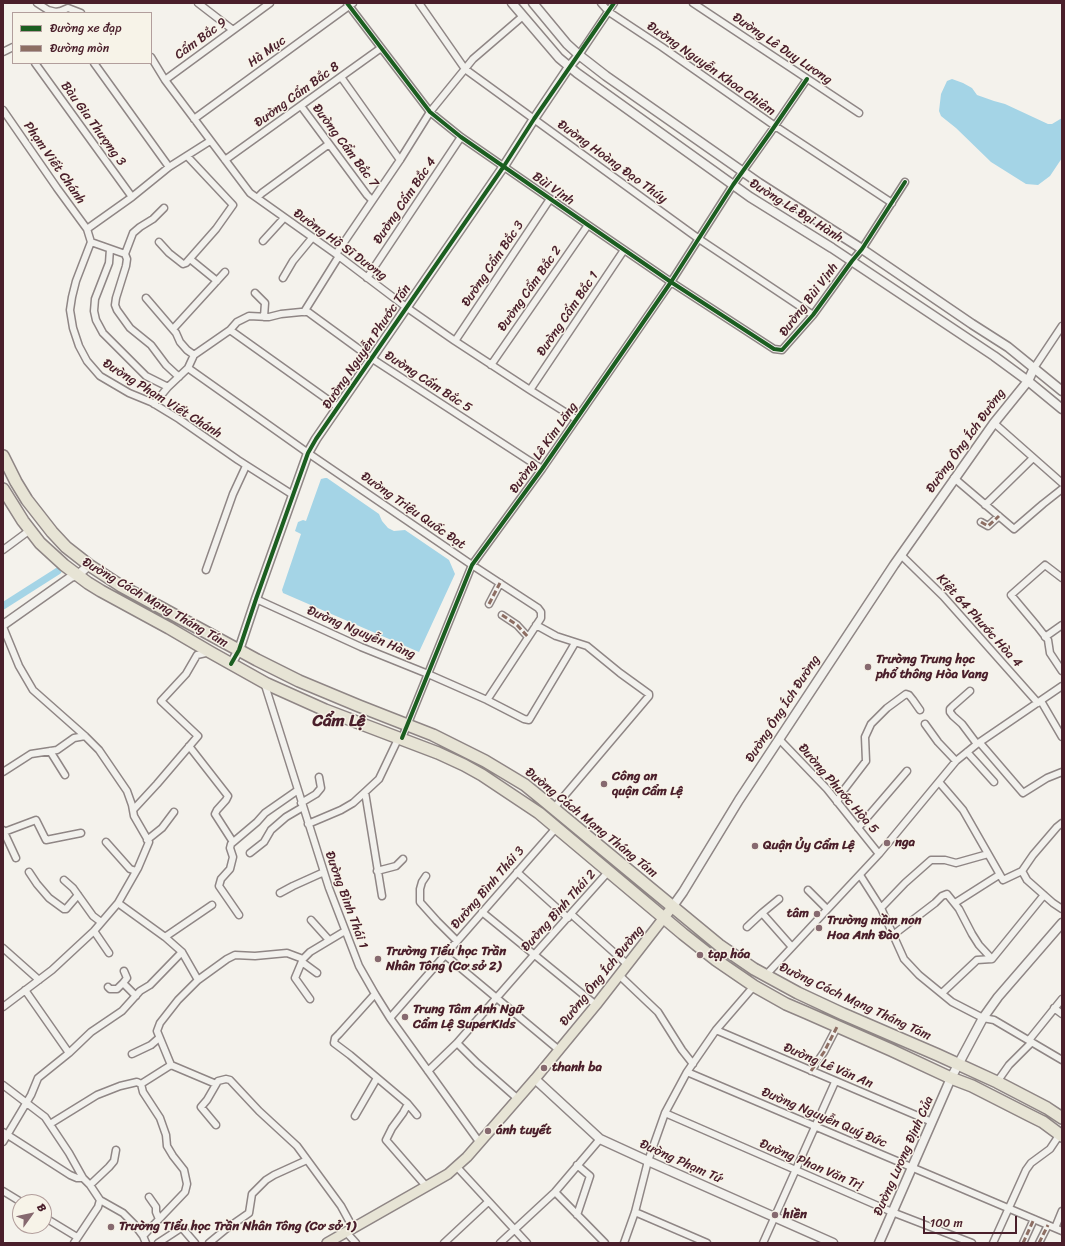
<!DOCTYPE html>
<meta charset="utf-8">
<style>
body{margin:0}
#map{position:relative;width:1065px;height:1246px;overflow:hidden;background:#f4f2ec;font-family:Sriracha,sans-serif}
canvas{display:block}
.frame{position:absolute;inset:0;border:4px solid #4a1f2b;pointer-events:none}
.legend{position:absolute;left:12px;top:12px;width:140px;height:52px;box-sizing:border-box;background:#f7f3e8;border:1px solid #b29e9c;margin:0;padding:5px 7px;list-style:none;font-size:12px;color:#4a1f2b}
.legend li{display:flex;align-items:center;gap:8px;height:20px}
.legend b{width:20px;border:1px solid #b29e9c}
.north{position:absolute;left:12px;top:1194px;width:40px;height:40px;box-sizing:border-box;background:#f7f3e8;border:1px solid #b29e9c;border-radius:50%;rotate:57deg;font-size:11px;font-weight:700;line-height:16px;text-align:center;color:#4a1f2b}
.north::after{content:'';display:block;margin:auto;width:14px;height:18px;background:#86696f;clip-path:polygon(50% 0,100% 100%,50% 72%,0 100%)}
.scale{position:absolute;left:923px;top:1216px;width:94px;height:18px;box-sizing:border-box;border:2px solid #4a1f2b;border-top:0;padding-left:5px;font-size:12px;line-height:14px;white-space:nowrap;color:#4a1f2b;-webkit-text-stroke:3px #f7f3e8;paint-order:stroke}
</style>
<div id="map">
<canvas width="1065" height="1246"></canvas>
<div class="frame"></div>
<ul class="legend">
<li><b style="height:5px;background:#1b5e20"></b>Đường xe đạp</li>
<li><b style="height:5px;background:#8d6e63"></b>Đường mòn</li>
</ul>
<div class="north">B</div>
<div class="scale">100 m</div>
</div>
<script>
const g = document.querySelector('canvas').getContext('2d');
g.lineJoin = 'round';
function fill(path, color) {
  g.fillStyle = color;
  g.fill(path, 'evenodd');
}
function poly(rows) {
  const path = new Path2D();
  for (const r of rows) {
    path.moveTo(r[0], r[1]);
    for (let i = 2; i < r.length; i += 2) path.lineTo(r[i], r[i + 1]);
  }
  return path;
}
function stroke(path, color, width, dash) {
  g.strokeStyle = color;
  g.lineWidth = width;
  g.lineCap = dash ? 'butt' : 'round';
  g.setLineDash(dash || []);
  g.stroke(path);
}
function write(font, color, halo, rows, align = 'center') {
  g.font = font + ' Sriracha,sans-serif';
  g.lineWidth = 3;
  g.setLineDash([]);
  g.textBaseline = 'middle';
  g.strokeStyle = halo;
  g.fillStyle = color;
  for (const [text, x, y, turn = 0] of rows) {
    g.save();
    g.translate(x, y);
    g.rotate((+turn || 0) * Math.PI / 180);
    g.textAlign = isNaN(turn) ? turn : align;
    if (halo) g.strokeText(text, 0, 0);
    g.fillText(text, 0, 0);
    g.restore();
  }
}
const water = poly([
 [952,79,963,83,972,88,977,95,994,101,1005,104,1048,124,1052,124,1062,118,1062,158,1050,176,1038,185,1026,184,991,162,956,128,941,116,939,111,941,94,947,81],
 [325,478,327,478,379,514,382,521,388,528,394,531,405,530,449,560,455,574,419,652,283,593,282,590,301,534,295,531,298,522,303,520,306,521,321,479]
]);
const canal = poly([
 [3,606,58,571]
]);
const street = poly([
 [37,3,48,10,56,12,61,11,68,8,81,13],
 [198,3,233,30],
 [347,3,430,112,461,137,588,225,671,282,774,349,782,350,813,315,852,261,862,249,905,182],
 [419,3,465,69,699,239,813,315],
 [601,3,609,12,662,47,775,126,892,203],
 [693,3,859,113],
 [3,52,13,47],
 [579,55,614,3],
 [151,57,165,80,250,193,336,254,406,307,455,341,530,390,576,419],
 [35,63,132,197],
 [94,63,169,167],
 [341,77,400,160],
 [165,80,270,3],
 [301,106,367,195,372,200],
 [3,110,57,188,87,229,91,242,76,281,72,297,70,310,73,328,79,346,87,361,100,376,129,393,151,402,179,419,238,460,293,495],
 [194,119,353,3],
 [225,160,381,48],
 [257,198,262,193,329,144],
 [87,229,132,197,169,167,210,141],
 [263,241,284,218],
 [91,242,125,254,133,233,140,227,153,219,164,208],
 [159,242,169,253,183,264,186,263,216,229,233,205,187,156],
 [110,249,109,263,95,299,94,311,96,320,103,333,146,376,168,387],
 [125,254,127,259,126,266,116,298,115,305,117,310,130,328,151,345,166,365,179,377],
 [336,254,400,160,430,112,473,59,523,16],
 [190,259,217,281],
 [283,278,293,261,312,238],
 [367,278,461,137],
 [255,293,265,303,264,317],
 [146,298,176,333,180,342,187,350,194,355],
 [304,312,339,256],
 [173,329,225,272],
 [230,330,338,407],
 [455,341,550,199],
 [491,365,588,225],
 [188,368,308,453,472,565,538,608,541,612,541,618,487,700],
 [1034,368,1062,326],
 [530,390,624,250],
 [154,404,168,387,188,368,194,355,230,330,237,322,249,316,269,317,281,314,301,312,308,312,371,358,542,469],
 [994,423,1062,483],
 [954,478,1014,529,1043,504,1062,489],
 [985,505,1033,458],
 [981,522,988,526,999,516],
 [3,550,30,530],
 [901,555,943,596,1038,703],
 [206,570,233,494,246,466],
 [1062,578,1045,565,1011,595,1037,626,1048,640,1050,653,1062,671],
 [256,599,361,647,428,674,487,700,524,719,529,720,568,655,575,643],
 [489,604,500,583],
 [502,615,517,625,528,637],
 [536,625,556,636,587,646,620,673,649,694,649,696,554,808],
 [3,627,19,666,33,690,85,736,99,750,127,791,132,805,134,816,149,842,138,868,118,903,94,931,52,970,3,1007],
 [1045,637,1062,625],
 [264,682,329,888,359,966,375,994,390,1018,480,1143],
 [970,691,953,706,950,709,950,712,953,716,962,724,977,744],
 [1041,701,1062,737],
 [925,724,938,742,956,761],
 [402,738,472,565,542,469,671,282,733,185,770,133,807,79],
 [779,739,827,789,879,854],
 [980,743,1023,793,1047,778,1062,772],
 [189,746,228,796,226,800,217,810,215,814,233,842],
 [50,751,65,775],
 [967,752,994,782],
 [3,772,31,754,57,750,74,738,85,736],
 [939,782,963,810,1003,880,1022,871],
 [837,802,843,791,866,761,865,737,871,724,887,708,906,694,909,695,913,700,920,710],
 [301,803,316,794,321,788,319,777],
 [133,810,157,784,198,736,161,701,186,674,197,655,210,652],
 [308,824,341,810,353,803,365,792],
 [858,828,907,771],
 [3,830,16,858],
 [4,832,36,820,46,840,81,833],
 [147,840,162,828,174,812],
 [106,842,130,869,136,871],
 [250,853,264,842,271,830,286,817,303,807],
 [377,871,396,866,403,859],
 [1022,871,1033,855,1057,827,1062,823],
 [1022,871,1027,880,1053,903,1062,909],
 [29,872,37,884,49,898,64,909,66,909,78,895],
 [517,872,568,918],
 [860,875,881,908,904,959,919,975,952,1002,983,1018,994,1020,1062,1060],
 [426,876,422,882,420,889,420,902,437,921,457,941],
 [64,880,73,888,93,916,101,922],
 [808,890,827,909],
 [280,893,293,886,324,872],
 [382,896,365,792,379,779,399,737],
 [779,899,762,913,792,947],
 [118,903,165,937,182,952,198,980],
 [955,903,999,875],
 [881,908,905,883,931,860,945,860,956,863,988,854],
 [482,912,596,1005],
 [571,914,628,965],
 [239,915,219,886,221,879,230,869,233,857,230,848,231,844,257,822,265,813,298,790],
 [311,920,329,940],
 [747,927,762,913],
 [94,931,109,953],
 [893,935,935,903,942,896,947,894,959,909,972,934,979,945,992,959],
 [165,937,212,905],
 [3,948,39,980],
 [445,955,559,1050],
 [303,959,295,978,310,999],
 [302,962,317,973],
 [124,971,127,978,123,983,136,996],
 [619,975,658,1012,682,1050,693,1064],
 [765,976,879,854,956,761,977,744,1062,686],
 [108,987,110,989,117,989,123,983],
 [25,990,69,1053],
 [942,993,977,960,992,959,1044,895],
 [375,994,339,1034,335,1038,334,1043,350,1055,407,1103,417,1115],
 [1054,1008,1062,1014],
 [390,1018,556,828],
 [716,1030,932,1122],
 [1029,1040,1062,999],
 [457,1043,477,1063,518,1099],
 [132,1054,151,1045,159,1038],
 [171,1065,157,1031,160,1023,178,1000,198,980,227,959,235,955,255,956,287,953,303,959,310,952,345,931],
 [171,1065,216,1084],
 [428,1071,457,1043,534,955,608,872],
 [811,1071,824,1052,837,1027],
 [687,1072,1062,1231],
 [997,1082,1009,1065,1032,1042],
 [141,1084,143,1092,160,1118,166,1135,167,1146,173,1156,184,1170,187,1184,185,1192,143,1236],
 [141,1084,171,1065],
 [3,1085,45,1117,69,1153,83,1178,90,1185,100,1200,123,1213,134,1224,143,1236,146,1243],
 [408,1104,403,1113,392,1128,386,1140,426,1186],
 [665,1113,892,1212,972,1243],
 [355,1116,377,1078],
 [50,1124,97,1095,120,1086,137,1082,141,1084],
 [216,1125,201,1107,207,1100,218,1081,226,1079,230,1080,259,1111,297,1146,341,1206,353,1228],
 [3,1132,70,1175,77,1178,83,1178],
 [3,1142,31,1095,38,1078,69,1053,91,1032,122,1011,140,991,150,985,182,952],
 [457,1167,527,1243],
 [90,1185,109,1167,114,1161,116,1150],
 [3,1191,21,1202],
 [555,1192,605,1243],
 [149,1197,156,1207,156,1212,159,1219],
 [635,1212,707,1243],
 [577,1215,590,1176,577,1165],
 [44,1217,77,1237],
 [1055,1228,1062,1211],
 [346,1232,356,1243],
 [74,1243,98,1207,100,1200],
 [158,1243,181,1228,183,1229,195,1243],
 [209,1243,226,1229,249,1213,252,1194,266,1180,274,1175,307,1160],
 [444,1243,488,1202],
 [500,1243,555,1192,600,1139],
 [624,1243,635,1212,648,1161,665,1113,687,1072,716,1030,754,986],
 [763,1243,835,1082],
 [993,1243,1026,1170,1031,1163,1050,1149,1060,1134],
 [1023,1243,1034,1219],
 [1039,1243,1048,1225]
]);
const secondary = poly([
 [512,3,559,58,577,73,750,197,832,248,994,356,1028,381,1062,409],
 [533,3,567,44,579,55,606,76,759,183,862,249,972,324,1008,347,1062,391],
 [3,625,71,577,78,575,89,565],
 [231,664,239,650,256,599,308,453,316,439,504,166,534,119,569,67,579,55],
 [673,906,683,892,739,800,894,565,994,423,1028,381,1034,368],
 [535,1079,600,1139,648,1161,833,1243],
 [879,1243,951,1078,983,1018,998,997,1062,923]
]);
const primary = poly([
 [327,1243,448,1174,467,1157,535,1079,596,1005,673,906]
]);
const highway = poly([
 [3,456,16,482,27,500,52,532,66,547,89,565,121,586,257,660,299,681,359,706,433,735,485,761,525,785,541,798,719,945,754,969,798,993,843,1014,938,1055,997,1082,1047,1108,1062,1118],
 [3,489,23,521,40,543,64,565,88,583,101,591,169,628,210,652,267,684,325,710,438,753,464,765,482,775,539,813,683,934,716,960,754,986,786,1004,807,1013,891,1050,951,1078,972,1086,1029,1115,1043,1122,1062,1136]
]);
const quiet = poly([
 [981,522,988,526,999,516],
 [489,604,500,583],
 [502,615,517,625,528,637],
 [811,1071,824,1052,837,1027],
 [1023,1243,1034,1219],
 [1039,1243,1048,1225]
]);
const cycleway = poly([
 [347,3,430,112,461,137,588,225,671,282,774,349,782,350,813,315,852,261,862,249,905,182],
 [231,664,239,650,256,599,308,453,316,439,504,166,534,119,614,3],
 [402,738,472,565,542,469,671,282,733,185,770,133,807,79]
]);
const markers = [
 [868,667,4,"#86696f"],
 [604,784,4,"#86696f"],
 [887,843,4,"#86696f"],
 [755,846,4,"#86696f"],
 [817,914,4,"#86696f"],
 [819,928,4,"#86696f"],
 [700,955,4,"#86696f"],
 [378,959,4,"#86696f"],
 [405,1017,4,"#86696f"],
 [544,1068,4,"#86696f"],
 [488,1131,4,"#86696f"],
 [775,1215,4,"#86696f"],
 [111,1227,4,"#86696f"]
];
const streetNames = [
 ["Cẩm Bắc 9",201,39,-36],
 ["Đường Lê Duy Lương",782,49,34],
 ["Hà Mục",267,52,-36],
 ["Đường Nguyễn Khoa Chiêm",711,69,35],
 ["Đường Cẩm Bắc 8",297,95,-36],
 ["Bàu Gia Thượng 3",93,124,54],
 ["Đường Cẩm Bắc 7",345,146,53],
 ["Đường Hoàng Đạo Thúy",612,162,36],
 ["Phạm Viết Chánh",54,163,55],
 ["Bùi Vịnh",553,189,35],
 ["Đường Cẩm Bắc 4",405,201,-56],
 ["Đường Lê Đại Hành",796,211,32],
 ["Đường Hồ Sĩ Dương",340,245,36],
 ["Đường Cẩm Bắc 3",493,264,-56],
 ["Đường Cẩm Bắc 2",530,289,-55],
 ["Đường Bùi Vịnh",809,300,-53],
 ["Đường Cẩm Bắc 1",568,314,-56],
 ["Đường Nguyễn Phước Tấn",367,347,-56],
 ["Đường Cẩm Bắc 5",428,382,33],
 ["Đường Phạm Viết Chánh",162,399,32],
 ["Đường Ông Ích Đường",966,441,-54],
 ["Đường Lê Kim Lăng",544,448,-55],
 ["Đường Triệu Quốc Đạt",413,511,35],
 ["Đường Cách Mạng Tháng Tám",155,603,30],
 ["Kiệt 64 Phước Hòa 4",979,621,48],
 ["Đường Nguyễn Hàng",361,633,23],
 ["Đường Ông Ích Đường",783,709,-57],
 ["Đường Phước Hòa 5",838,789,49],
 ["Đường Cách Mạng Tháng Tám",591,823,39],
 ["Đường Bình Thái 3",488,888,-49],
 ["Đường Bình Thái 1",346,900,70],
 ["Đường Bình Thái 2",559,911,-48],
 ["Đường Ông Ích Đường",602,976,-51],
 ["Đường Cách Mạng Tháng Tám",855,1002,25],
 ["Đường Lê Văn An",828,1066,23],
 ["Đường Nguyễn Quý Đức",824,1118,23],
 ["Đường Lương Định Của",904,1156,-66],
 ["Đường Phạm Tứ",681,1162,24],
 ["Đường Phan Văn Trị",811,1165,23]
];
const poiNames = [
 ["Trường Trung học",876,660],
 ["phổ thông Hòa Vang",876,675],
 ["Công an",612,777],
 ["quận Cẩm Lệ",612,792],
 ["nga",895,843],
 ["Quận Ủy Cẩm Lệ",763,846],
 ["tâm",809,914,"right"],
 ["Trường mầm non",827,921],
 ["Hoa Anh Đào",827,936],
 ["Trường Tiểu học Trần",386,952],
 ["Nhân Tông (Cơ sở 2)",386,967],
 ["tạp hóa",708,955],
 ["Trung Tâm Anh Ngữ",413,1010],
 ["Cẩm Lệ SuperKids",413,1025],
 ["thanh ba",552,1068],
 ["ánh tuyết",496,1131],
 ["hiền",783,1215],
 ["Trường Tiểu học Trần Nhân Tông (Cơ sở 1)",119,1227]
];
const districtNames = [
 ["Cẩm Lệ",339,722]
];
fill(water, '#a4d4e6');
stroke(canal, '#a4d4e6', 7);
stroke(street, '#8f8685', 9);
stroke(secondary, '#8f8685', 11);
stroke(primary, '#8f8685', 12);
stroke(highway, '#8f8685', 14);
stroke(street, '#f2f1ed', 6);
stroke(secondary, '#f2f1ed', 8);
stroke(primary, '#e7e4d5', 9);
stroke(highway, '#e7e4d5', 11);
stroke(quiet, '#8d6e63', 3, [6, 3]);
stroke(cycleway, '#1b5e20', 4);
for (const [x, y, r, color] of markers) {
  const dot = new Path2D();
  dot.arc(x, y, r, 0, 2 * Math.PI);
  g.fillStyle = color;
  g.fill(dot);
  stroke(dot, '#f7f3e8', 1.5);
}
write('13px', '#4a1f2b', '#f7f3e8', streetNames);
write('bold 13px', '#4a1f2b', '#f7f3e8', poiNames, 'left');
write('bold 17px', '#4a1f2b', '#f7f3e8', districtNames);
</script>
